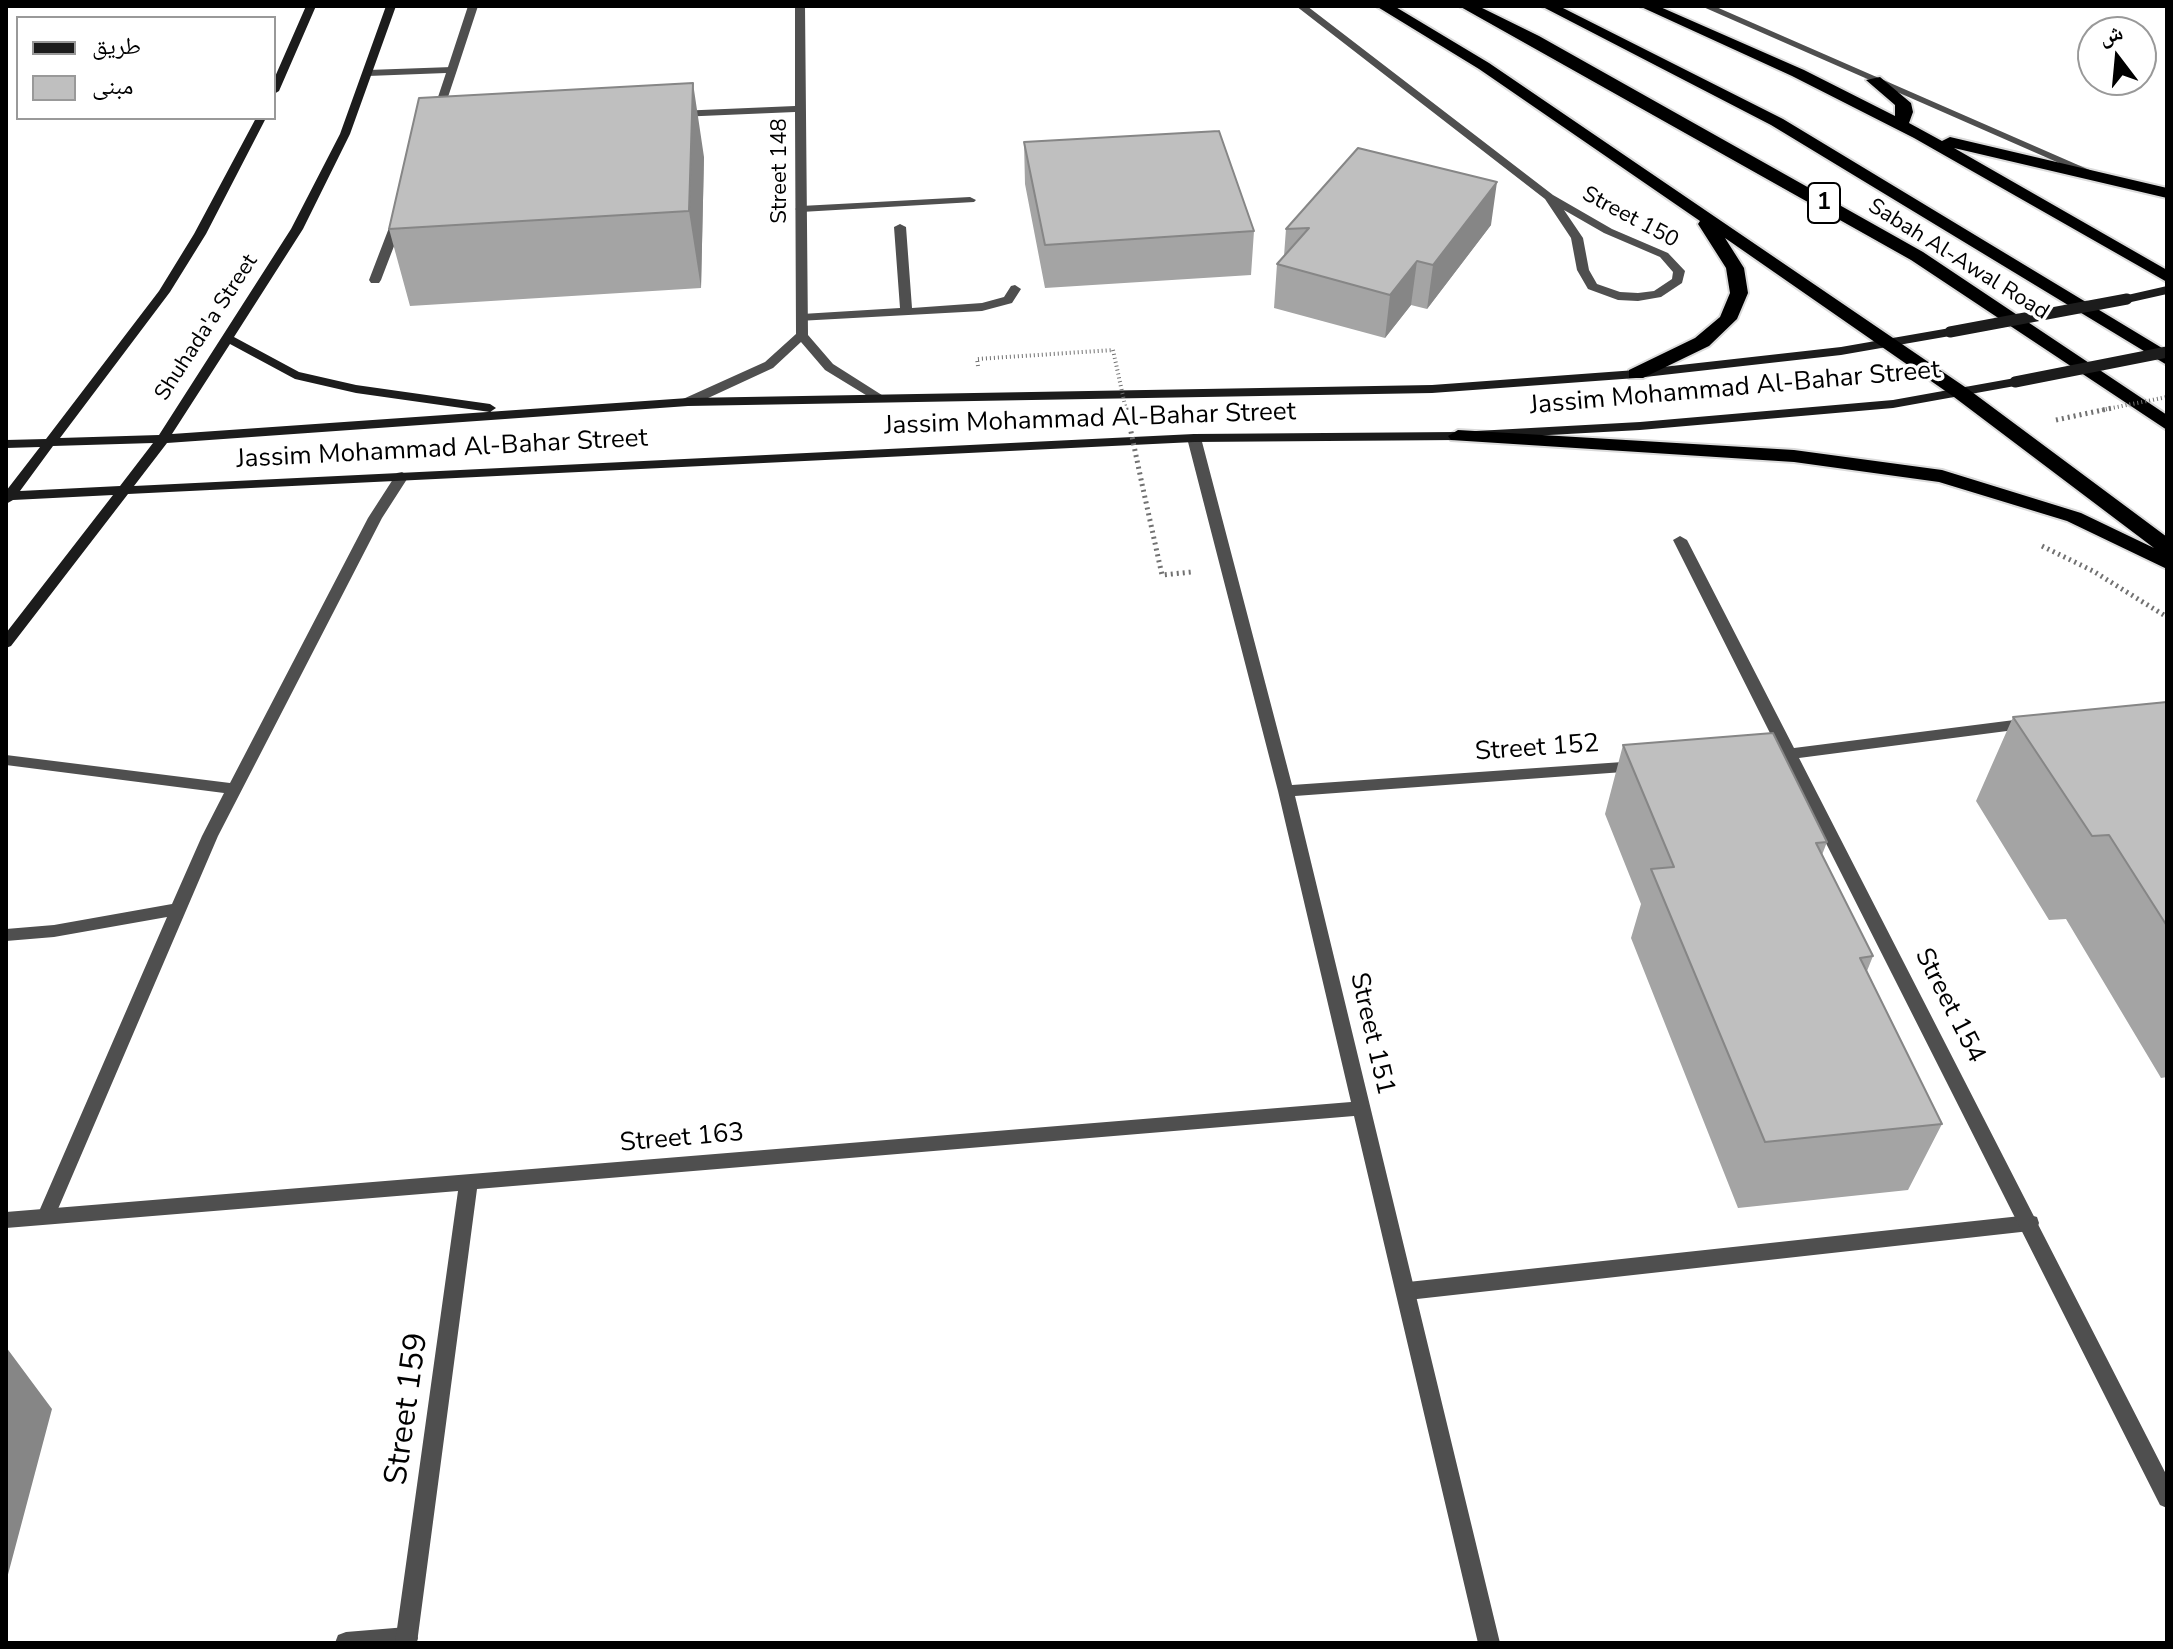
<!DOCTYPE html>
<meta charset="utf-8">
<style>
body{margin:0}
#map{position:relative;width:2173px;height:1649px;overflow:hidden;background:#fff;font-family:"Nunito Sans","Noto Naskh Arabic",sans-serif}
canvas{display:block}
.frame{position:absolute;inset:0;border:8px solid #000;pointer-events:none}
.legend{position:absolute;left:16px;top:16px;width:260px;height:104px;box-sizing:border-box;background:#fff;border:2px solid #999;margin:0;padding:10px 14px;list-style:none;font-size:24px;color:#000}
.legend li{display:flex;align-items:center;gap:16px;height:40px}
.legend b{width:40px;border:2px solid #999}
.north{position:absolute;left:2077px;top:16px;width:80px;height:80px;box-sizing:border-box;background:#fff;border:2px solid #999;border-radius:50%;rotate:344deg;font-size:22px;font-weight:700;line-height:32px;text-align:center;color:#000}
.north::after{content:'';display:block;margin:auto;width:28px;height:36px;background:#000;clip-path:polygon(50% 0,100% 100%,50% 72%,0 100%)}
</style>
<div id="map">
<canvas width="2173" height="1649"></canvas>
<div class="frame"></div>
<ul class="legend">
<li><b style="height:10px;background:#1c1c1c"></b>طريق</li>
<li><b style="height:22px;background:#bfbfbf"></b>مبنى</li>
</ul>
<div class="north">ش</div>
</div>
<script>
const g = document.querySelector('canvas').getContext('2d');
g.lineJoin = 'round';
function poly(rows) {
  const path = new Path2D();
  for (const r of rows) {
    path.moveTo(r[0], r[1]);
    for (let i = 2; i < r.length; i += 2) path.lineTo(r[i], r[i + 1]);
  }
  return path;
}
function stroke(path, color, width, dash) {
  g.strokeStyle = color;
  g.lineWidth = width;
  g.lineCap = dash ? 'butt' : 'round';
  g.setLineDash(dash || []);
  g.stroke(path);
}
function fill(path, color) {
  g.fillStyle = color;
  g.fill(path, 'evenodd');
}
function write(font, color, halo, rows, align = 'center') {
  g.font = font + ' "Nunito Sans",sans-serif';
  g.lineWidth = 7;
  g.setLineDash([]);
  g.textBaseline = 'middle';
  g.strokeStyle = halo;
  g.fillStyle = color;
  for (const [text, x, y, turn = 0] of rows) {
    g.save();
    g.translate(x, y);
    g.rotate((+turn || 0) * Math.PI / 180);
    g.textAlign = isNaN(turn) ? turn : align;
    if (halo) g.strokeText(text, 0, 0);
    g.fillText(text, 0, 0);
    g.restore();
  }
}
const pathFar1 = poly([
 [978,366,977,359,1113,350]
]);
const path = poly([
 [1142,484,1162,575,1192,572],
 [2042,546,2093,571,2167,617]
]);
const lane = poly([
 [468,6,478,6,457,70,448,72,447,70,468,6],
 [970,197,976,200,974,202,801,212,795,209,801,206,970,197],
 [398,217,404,220,381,280,379,283,371,283,369,280,392,220,398,217],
 [900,224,906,227,912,308,982,303,1004,297,1011,286,1015,285,1021,289,1012,303,982,311,798,321,796,318,802,314,900,308,894,227,900,224],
 [402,472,409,476,382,518,218,836,55,1216,53,1222,46,1224,39,1222,37,1216,167,917,54,937,6,941,6,929,54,925,172,904,202,836,224,793,6,765,6,755,230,783,368,518,397,473,402,472],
 [2030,1215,2037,1217,2039,1223,2037,1229,2030,1231,1408,1300,1401,1297,1398,1291,1401,1285,1408,1282,2030,1215],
 [407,1627,415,1630,418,1638,416,1643,335,1643,338,1635,346,1632,407,1627]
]);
const street = poly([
 [795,6,805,6,808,335,833,364,885,397,879,401,874,400,825,370,801,342,773,368,693,405,683,405,683,399,765,362,796,334,795,112,678,117,673,114,678,111,795,106,795,6],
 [1296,6,1307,6,1553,195,1612,229,1668,253,1685,271,1682,283,1661,297,1638,301,1618,300,1588,289,1577,270,1571,238,1545,199,1296,6],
 [1564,210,1604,233,1660,257,1673,272,1672,279,1654,291,1638,293,1620,292,1597,284,1589,270,1583,238,1564,210],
 [1701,6,1714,6,2101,175,2091,177,1701,6],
 [452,67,457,70,442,115,437,118,432,115,446,73,368,76,363,73,368,70,452,67],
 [1194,434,1201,438,1292,785,1637,761,1645,766,1637,771,1295,796,1500,1643,1478,1643,1354,1116,477,1189,417,1643,395,1643,458,1191,6,1228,6,1212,1351,1102,1278,791,1187,438,1194,434],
 [1680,536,1687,540,1794,748,2030,718,2038,723,2030,728,1799,758,2167,1476,2167,1508,2160,1505,1784,760,1776,755,1779,751,1673,540,1680,536]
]);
const secondary = poly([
 [306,6,316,6,279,91,274,94,274,79,306,6],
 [386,6,396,6,350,134,303,229,234,337,299,372,356,385,490,404,496,408,490,412,356,393,295,379,230,344,172,434,688,398,1432,385,1636,370,1841,347,1950,328,1956,332,1950,336,1841,355,1636,378,1432,393,688,406,167,443,134,486,1194,434,1458,432,1640,422,1893,400,2015,378,2021,382,2015,386,1893,408,1640,430,1458,440,1194,442,128,494,11,646,6,648,6,633,113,495,13,500,6,504,6,491,40,447,6,448,6,440,46,439,159,291,194,234,256,118,266,118,206,234,170,292,60,438,159,435,291,229,340,134,386,6],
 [153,443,120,486,20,491,53,446,153,443],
 [2167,286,2167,294,2127,303,2121,299,2123,296,2167,286]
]);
const highway = poly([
 [1376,6,1394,6,1489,63,1968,389,2167,537,2167,569,2067,521,1939,482,1794,462,1451,440,1448,436,1458,430,1794,450,1942,470,2081,513,2154,548,1954,397,1725,238,1744,268,1748,293,1737,319,1709,346,1643,378,1629,378,1629,370,1695,338,1720,317,1730,293,1726,268,1698,224,1700,221,1479,69,1376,6],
 [1459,6,1478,6,1539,36,1923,252,2167,415,2167,430,1911,260,1459,6],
 [1541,6,1559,6,1783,119,2167,351,2167,365,1771,125,1541,6],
 [1639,6,1658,6,1804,70,1895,116,1895,105,1866,80,1880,77,1911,103,1913,112,1909,123,1942,141,1950,137,2167,188,2167,198,1954,148,2167,270,2167,282,1914,138,1792,76,1639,6]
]);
const pathBridgeFar1 = poly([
 [1113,350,1126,410],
 [2102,410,2167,397]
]);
const pathBridge = poly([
 [1126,408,1142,484],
 [2056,420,2112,408]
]);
const secondaryBridge = poly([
 [1950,332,2127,299],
 [2015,382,2167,352]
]);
const wall = poly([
 [1024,142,1254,231,1251,275,1045,288,1025,184],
 [1358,148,1491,225,1427,309,1411,305,1385,338,1274,308,1277,264,1284,256,1286,229],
 [704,157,701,288,410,306,389,229],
 [2167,702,2167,1077,2161,1078,2066,919,2049,920,1976,801,2013,717],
 [1623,745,1827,842,1822,855,1873,956,1867,971,1942,1124,1908,1190,1738,1208,1631,938,1641,904,1605,814]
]);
const shadedWall = poly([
 [693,83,704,157,701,288,689,211],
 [1497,182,1491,225,1427,309,1433,265],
 [1417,261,1411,305,1385,338,1390,295],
 [6,1347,52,1409,6,1582]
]);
const building = poly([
 [693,83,689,211,389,229,419,98,693,83],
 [1219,131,1254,231,1045,245,1024,142,1219,131],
 [1358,148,1497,182,1433,265,1417,261,1390,295,1277,264,1309,228,1286,229,1358,148],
 [2167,702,2167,926,2109,835,2092,836,2013,717,2167,702],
 [1773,733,1827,842,1816,843,1873,956,1860,958,1942,1124,1765,1142,1651,869,1674,867,1623,745,1773,733]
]);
const farStreetnames = [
 ["Street 148",781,171,-90],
 ["Street 150",1630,218,28],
 ["Sabah Al-Awal Road",1958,260,32],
 ["Shuhada'a Street",207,328,-57]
];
const shields = [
 [1824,203,32]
];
const shieldNames = [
 ["1",1824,203]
];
const streetNames = [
 ["Jassim Mohammad Al-Bahar Street",1735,389,-5],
 ["Jassim Mohammad Al-Bahar Street",1090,420,-2],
 ["Jassim Mohammad Al-Bahar Street",442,450,-3],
 ["Street 152",1537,749,-4],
 ["Street 154",1949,1006,63],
 ["Street 151",1371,1034,77],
 ["Street 163",682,1139,-5]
];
const nearStreetnames = [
 ["Street 159",408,1409,-82]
];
stroke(highway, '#dbdbdb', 4);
stroke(pathFar1, '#717171', 4, [1, 3]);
stroke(path, '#717171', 5, [2, 4]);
fill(lane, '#4f4f4f');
fill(street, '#4f4f4f');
fill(secondary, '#1c1c1c');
fill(highway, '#000');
stroke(pathBridgeFar1, '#717171', 4, [1, 3]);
stroke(pathBridge, '#717171', 5, [2, 4]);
stroke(secondaryBridge, '#1c1c1c', 11);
fill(wall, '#a4a4a4');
fill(shadedWall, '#868686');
fill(building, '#bfbfbf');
stroke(building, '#868686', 2);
write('22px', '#000', '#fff', farStreetnames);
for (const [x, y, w] of shields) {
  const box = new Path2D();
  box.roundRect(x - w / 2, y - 20, w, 40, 6);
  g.fillStyle = '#fff';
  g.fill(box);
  stroke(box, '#000', 2);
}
write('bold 24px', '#000', null, shieldNames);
write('26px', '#000', '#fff', streetNames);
write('32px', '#000', '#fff', nearStreetnames);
</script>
